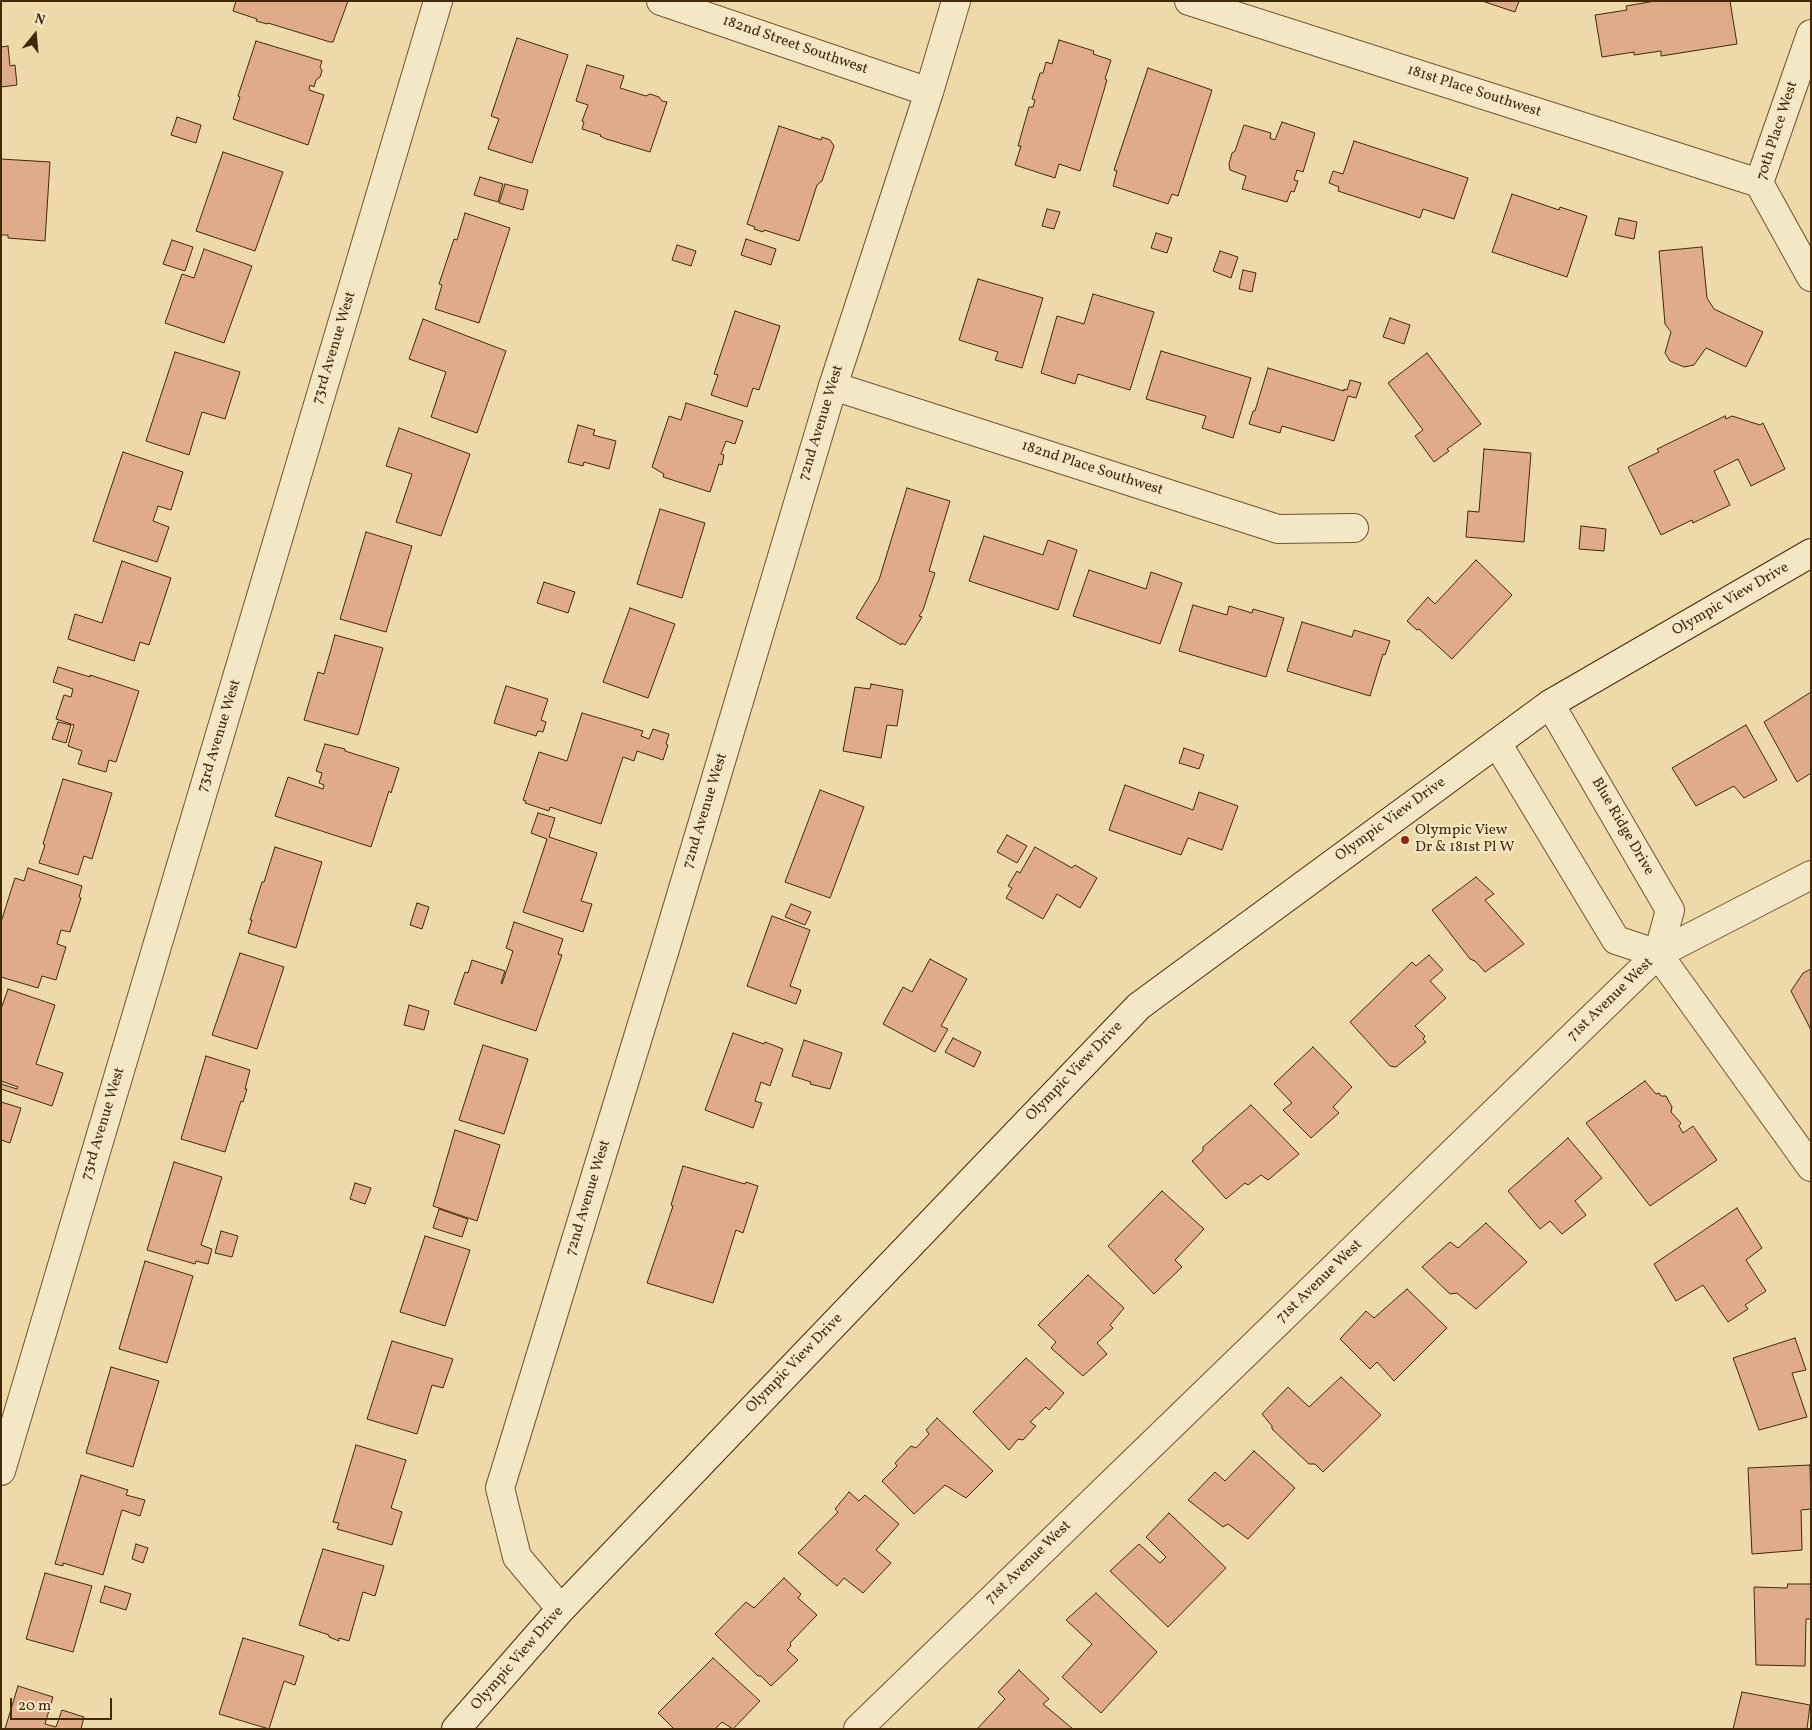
<!DOCTYPE html>
<style>
body{margin:0}
#map{position:relative;width:1812px;height:1730px;overflow:hidden;background:#eddaa8;font-family:Vollkorn,serif}
canvas{display:block}
.frame{position:absolute;inset:0;border:2px solid #42290a;pointer-events:none}
.north{position:absolute;left:10px;top:10px;width:50px;height:50px;-webkit-text-stroke:4px #f3e7c6;paint-order:stroke;rotate:17deg;font-size:14px;font-weight:700;line-height:20px;text-align:center;color:#42290a}
.north::after{content:'';display:block;margin:auto;width:18px;height:22px;background:#42290a;clip-path:polygon(50% 0,100% 100%,50% 72%,0 100%)}
.scale{position:absolute;left:10px;top:1698px;width:102px;height:22px;box-sizing:border-box;border:2px solid #42290a;border-top:0;padding-left:6px;font-size:15px;line-height:18px;white-space:nowrap;color:#42290a;-webkit-text-stroke:4px #f3e7c6;paint-order:stroke}
</style>
<div id="map">
<canvas width="1812" height="1730"></canvas>
<div class="frame"></div>
<div class="north">N</div>
<div class="scale">20 m</div>
</div>
<script>
const g = document.querySelector('canvas').getContext('2d');
g.lineJoin = 'round';
function fill(path, color) {
  g.fillStyle = color;
  g.fill(path, 'evenodd');
}
function poly(rows) {
  const path = new Path2D();
  for (const r of rows) {
    path.moveTo(r[0], r[1]);
    for (let i = 2; i < r.length; i += 2) path.lineTo(r[i], r[i + 1]);
  }
  return path;
}
function stroke(path, color, width, dash) {
  g.strokeStyle = color;
  g.lineWidth = width;
  g.lineCap = dash ? 'butt' : 'round';
  g.setLineDash(dash || []);
  g.stroke(path);
}
function write(font, color, halo, rows, align = 'center') {
  g.font = font + ' Vollkorn,serif';
  g.lineWidth = 4.5;
  g.setLineDash([]);
  g.textBaseline = 'middle';
  g.strokeStyle = halo;
  g.fillStyle = color;
  for (const [text, x, y, turn = 0] of rows) {
    g.save();
    g.translate(x, y);
    g.rotate((+turn || 0) * Math.PI / 180);
    g.textAlign = isNaN(turn) ? turn : align;
    if (halo) g.strokeText(text, 0, 0);
    g.fillText(text, 0, 0);
    g.restore();
  }
}
const building = poly([
 [236,1,348,1,333,42,330,42,268,23,267,24,256,21,257,19,233,11,236,1],
 [1482,1,1519,1,1515,12,1482,1],
 [1655,1,1730,1,1737,44,1661,56,1661,51,1634,55,1634,52,1602,57,1595,15,1627,10,1626,6,1655,1],
 [517,38,568,55,532,163,488,149,499,119,491,116,517,38],
 [1059,40,1094,51,1093,54,1111,60,1105,79,1107,80,1080,171,1059,164,1055,178,1015,165,1021,146,1018,146,1029,107,1033,107,1035,100,1032,99,1040,73,1043,73,1046,62,1052,64,1059,40],
 [256,41,322,61,320,67,322,71,320,77,316,80,314,87,310,85,309,90,324,95,308,145,233,119,240,97,238,96,256,41],
 [8,46,10,66,15,65,17,85,1,87,1,47,8,46],
 [587,65,624,76,620,88,646,96,650,94,659,97,662,101,667,102,650,152,606,139,600,136,601,135,582,129,584,122,582,121,588,105,576,101,587,65],
 [1148,68,1212,90,1178,196,1172,194,1168,204,1113,186,1117,171,1114,170,1148,68],
 [177,117,201,125,196,143,171,135,177,117],
 [1282,122,1315,133,1303,172,1297,170,1294,180,1298,181,1294,192,1291,191,1287,202,1242,189,1246,176,1230,170,1229,164,1232,153,1235,151,1244,125,1271,133,1270,138,1275,140,1282,122],
 [779,126,821,140,822,137,830,140,834,146,822,181,817,185,799,241,764,230,763,232,754,229,755,227,747,224,779,126],
 [1354,141,1468,178,1454,219,1423,209,1420,218,1338,191,1339,187,1329,183,1333,171,1343,174,1354,141],
 [223,152,283,172,255,251,196,231,223,152],
 [1,159,50,162,45,241,8,238,8,235,1,235,1,159],
 [480,177,503,184,498,202,474,195,480,177],
 [505,184,528,190,523,210,499,203,505,184],
 [1512,194,1559,210,1560,207,1587,216,1567,277,1492,252,1512,194],
 [1047,209,1060,212,1054,229,1042,226,1047,209],
 [465,213,510,228,479,323,435,309,442,285,439,284,454,239,457,240,465,213],
 [1619,218,1637,222,1634,239,1615,235,1619,218],
 [1156,233,1172,238,1167,253,1151,248,1156,233],
 [746,239,776,249,771,265,741,255,746,239],
 [172,240,193,247,185,271,163,264,172,240],
 [677,245,696,251,691,266,672,260,677,245],
 [1702,247,1707,298,1714,309,1763,332,1746,367,1706,348,1694,365,1684,367,1670,361,1665,353,1671,332,1665,324,1659,251,1702,247],
 [204,249,252,266,224,343,165,323,182,274,194,278,204,249],
 [1220,251,1238,257,1231,278,1213,271,1220,251],
 [1243,270,1256,273,1252,292,1239,289,1243,270],
 [978,279,1043,298,1022,368,995,360,998,352,959,340,978,279],
 [1093,294,1154,312,1130,390,1078,374,1075,384,1041,373,1057,316,1084,324,1093,294],
 [735,311,780,326,759,390,753,388,747,407,711,395,718,375,714,374,735,311],
 [1390,318,1410,325,1404,344,1383,337,1390,318],
 [423,319,506,351,477,433,431,417,446,372,409,359,423,319],
 [1161,351,1251,378,1233,438,1202,428,1206,416,1146,399,1161,351],
 [175,352,240,372,225,419,202,412,189,455,146,441,175,352],
 [1427,353,1481,424,1447,449,1449,451,1434,462,1415,436,1423,430,1388,383,1427,353],
 [1268,368,1344,391,1344,389,1347,390,1350,380,1361,383,1356,398,1348,396,1334,441,1282,426,1280,433,1249,424,1253,411,1255,411,1268,368],
 [686,403,743,421,735,444,726,441,721,454,724,455,722,465,719,464,710,492,663,477,664,474,652,467,669,416,681,420,686,403],
 [1725,416,1726,419,1732,416,1760,425,1763,423,1785,469,1751,486,1738,459,1714,471,1730,505,1693,523,1692,520,1661,535,1628,467,1659,452,1657,449,1725,416],
 [578,425,595,430,593,435,616,441,609,469,584,462,583,466,568,462,578,425],
 [399,428,470,454,441,536,396,522,412,474,386,466,399,428],
 [1484,449,1531,453,1524,542,1466,537,1468,511,1479,512,1484,449],
 [123,452,183,472,171,510,158,506,153,521,169,527,157,562,93,541,123,452],
 [907,488,950,501,929,571,935,573,923,610,919,616,922,617,905,645,902,643,901,645,856,618,879,580,907,488],
 [660,509,705,523,682,598,637,584,660,509],
 [1581,526,1606,529,1604,551,1579,549,1581,526],
 [366,532,412,546,386,632,340,619,366,532],
 [984,536,1043,555,1048,540,1077,550,1058,610,969,581,984,536],
 [1476,560,1512,595,1452,659,1419,629,1417,630,1407,621,1428,597,1435,604,1476,560],
 [122,561,171,578,149,645,140,642,134,661,68,639,75,614,102,623,122,561],
 [1089,570,1146,589,1151,572,1182,583,1160,644,1073,616,1089,570],
 [544,582,575,592,568,613,537,603,544,582],
 [1193,605,1227,615,1229,606,1252,613,1253,609,1284,618,1266,677,1179,651,1193,605],
 [630,608,675,624,648,698,603,682,630,608],
 [1302,622,1352,637,1354,630,1390,641,1385,655,1383,654,1370,696,1287,671,1302,622],
 [335,635,383,648,358,735,304,720,318,672,324,674,335,635],
 [58,667,90,677,90,675,139,691,116,762,109,760,106,772,78,764,82,751,68,746,74,725,56,719,64,695,71,697,73,689,53,682,58,667],
 [871,684,903,690,897,726,887,725,881,758,843,751,855,687,870,689,871,684],
 [506,686,548,699,541,720,546,722,543,732,538,731,536,736,494,723,506,686],
 [1811,692,1811,773,1797,782,1764,722,1811,692],
 [582,713,643,731,641,736,649,739,653,729,669,734,666,744,668,745,663,760,637,751,634,761,623,757,601,824,550,807,549,811,525,803,526,801,523,800,539,752,567,761,582,713],
 [58,722,71,725,66,743,52,739,58,722],
 [1746,725,1777,780,1744,798,1734,786,1696,806,1672,768,1746,725],
 [325,744,345,749,345,751,399,768,391,793,389,791,371,847,275,816,288,777,323,789,324,785,319,783,322,773,316,771,325,744],
 [1184,748,1204,755,1199,769,1179,763,1184,748],
 [63,779,112,793,92,859,84,856,78,875,39,863,45,845,43,844,63,779],
 [1125,785,1193,810,1199,792,1238,806,1222,850,1188,838,1181,855,1109,830,1125,785],
 [820,790,864,807,830,898,785,882,820,790],
 [538,813,555,818,549,837,597,853,581,901,592,904,583,932,523,912,547,839,531,833,538,813],
 [1007,835,1027,846,1017,863,997,852,1007,835],
 [275,847,322,862,296,948,248,933,252,920,250,920,262,882,264,882,275,847],
 [1035,847,1072,868,1075,865,1097,878,1080,908,1057,894,1043,919,1006,898,1012,888,1008,886,1017,871,1020,873,1035,847],
 [28,868,82,886,79,897,81,898,70,932,61,930,57,944,66,947,56,980,42,976,38,988,1,977,1,922,15,878,24,881,28,868],
 [1476,877,1494,894,1485,900,1524,944,1485,972,1475,961,1470,959,1432,910,1476,877],
 [417,903,429,907,422,929,410,925,417,903],
 [791,904,811,912,805,925,785,917,791,904],
 [772,916,810,930,790,986,801,990,796,1004,747,986,772,916],
 [514,922,563,939,558,954,562,955,536,1031,454,1004,465,972,468,973,472,960,505,971,501,983,502,984,513,951,506,948,514,922],
 [240,953,284,967,257,1049,212,1035,240,953],
 [1429,955,1443,970,1430,981,1446,998,1415,1026,1425,1036,1423,1039,1426,1042,1396,1067,1390,1066,1350,1022,1412,962,1416,966,1429,955],
 [930,959,967,979,941,1026,948,1029,935,1052,883,1024,903,987,912,992,930,959],
 [1811,969,1811,1030,1791,991,1803,973,1811,969],
 [8,989,55,1005,36,1064,63,1073,52,1106,1,1089,1,1084,17,1089,18,1087,1,1081,1,1009,8,989],
 [409,1005,429,1011,424,1030,404,1025,409,1005],
 [733,1033,764,1044,765,1042,783,1049,770,1086,761,1082,755,1101,762,1103,753,1128,705,1110,733,1033],
 [953,1038,981,1052,974,1067,945,1052,953,1038],
 [804,1040,842,1053,830,1089,810,1084,811,1082,792,1076,804,1040],
 [483,1045,528,1059,504,1134,459,1120,483,1045],
 [1313,1047,1352,1087,1333,1107,1339,1113,1311,1138,1283,1110,1292,1103,1274,1084,1313,1047],
 [206,1056,250,1070,245,1089,247,1089,243,1102,241,1101,225,1152,181,1139,206,1056],
 [1645,1081,1656,1094,1659,1093,1661,1096,1666,1096,1672,1107,1671,1112,1681,1123,1679,1126,1683,1133,1693,1126,1717,1160,1650,1206,1586,1123,1645,1081],
 [1,1102,21,1108,10,1143,1,1140,1,1102],
 [1251,1105,1299,1154,1268,1180,1261,1175,1248,1185,1245,1183,1226,1199,1192,1161,1203,1151,1203,1147,1251,1105],
 [455,1130,500,1145,477,1221,433,1206,455,1130],
 [1568,1138,1602,1178,1575,1201,1586,1215,1562,1234,1550,1221,1540,1229,1508,1191,1568,1138],
 [174,1162,222,1177,201,1245,212,1249,208,1264,196,1261,195,1264,147,1250,174,1162],
 [683,1166,745,1184,746,1182,758,1186,743,1233,736,1230,713,1303,647,1283,673,1206,671,1205,683,1166],
 [355,1183,371,1188,365,1204,350,1199,355,1183],
 [1162,1191,1204,1229,1175,1260,1182,1267,1154,1294,1108,1246,1162,1191],
 [1737,1208,1762,1248,1746,1260,1766,1291,1745,1305,1748,1309,1728,1322,1703,1285,1676,1301,1654,1264,1737,1208],
 [439,1209,468,1219,462,1237,433,1228,439,1209],
 [1486,1223,1527,1262,1476,1309,1457,1293,1450,1294,1422,1267,1450,1242,1458,1248,1486,1223],
 [221,1231,238,1236,232,1257,215,1253,221,1231],
 [425,1236,470,1250,445,1326,400,1312,425,1236],
 [145,1261,193,1276,167,1363,119,1349,145,1261],
 [1088,1275,1124,1308,1110,1325,1113,1328,1097,1343,1107,1354,1083,1376,1051,1348,1056,1342,1038,1325,1088,1275],
 [1407,1289,1447,1328,1394,1381,1377,1362,1370,1369,1340,1339,1366,1311,1374,1318,1407,1289],
 [1795,1338,1806,1370,1792,1373,1807,1417,1759,1430,1733,1358,1795,1338],
 [392,1341,453,1359,443,1388,432,1385,417,1434,367,1419,392,1341],
 [1026,1358,1064,1393,1049,1410,1046,1407,1030,1422,1036,1426,1023,1440,1018,1439,1009,1450,973,1412,1026,1358],
 [111,1367,159,1381,133,1467,86,1453,111,1367],
 [1341,1377,1381,1415,1323,1472,1315,1464,1309,1464,1272,1429,1272,1426,1262,1414,1288,1387,1309,1407,1341,1377],
 [937,1418,993,1471,966,1498,945,1485,914,1514,882,1481,897,1466,895,1463,911,1446,916,1448,929,1434,926,1430,937,1418],
 [356,1445,406,1460,391,1508,402,1512,392,1545,337,1529,339,1523,333,1522,356,1445],
 [1254,1451,1295,1488,1248,1539,1228,1524,1223,1527,1188,1500,1215,1472,1225,1481,1254,1451],
 [1810,1465,1811,1509,1801,1510,1802,1550,1752,1554,1748,1468,1810,1465],
 [81,1475,128,1490,126,1495,145,1500,140,1516,122,1510,103,1575,63,1563,63,1566,55,1564,81,1475],
 [849,1492,859,1501,865,1495,899,1524,876,1550,891,1563,863,1593,844,1578,837,1586,798,1553,838,1512,835,1509,849,1492],
 [1169,1513,1226,1568,1168,1627,1110,1571,1139,1544,1160,1563,1166,1557,1146,1537,1169,1513],
 [136,1544,148,1548,143,1563,132,1559,136,1544],
 [323,1549,384,1566,375,1596,363,1592,349,1641,339,1638,339,1641,329,1637,329,1635,299,1625,323,1549],
 [45,1573,92,1586,73,1652,26,1639,45,1573],
 [784,1578,801,1594,798,1598,817,1615,790,1643,791,1646,787,1650,798,1660,771,1686,761,1676,758,1676,715,1634,746,1602,754,1608,784,1578],
 [1788,1584,1811,1584,1811,1619,1806,1619,1805,1666,1756,1665,1754,1587,1787,1588,1788,1584],
 [105,1586,131,1594,126,1610,100,1602,105,1586],
 [1096,1593,1157,1652,1101,1713,1062,1677,1092,1644,1066,1620,1096,1593],
 [243,1638,304,1656,295,1685,284,1681,269,1729,219,1714,243,1638],
 [713,1658,760,1701,733,1729,722,1722,715,1729,674,1729,658,1713,713,1658],
 [1019,1670,1049,1699,1043,1704,1073,1729,977,1729,1005,1699,998,1692,1019,1670],
 [18,1686,53,1697,45,1724,56,1727,62,1710,84,1717,81,1729,5,1729,18,1686],
 [1742,1692,1810,1705,1807,1729,1733,1729,1742,1692]
]);
const street = poly([
 [661,1,929,92],
 [1189,1,1759,183],
 [1811,34,1759,183,1811,277],
 [833,386,1278,529,1354,528],
 [1550,704,1670,910,1658,954],
 [1497,743,1616,940,1658,954,1811,1167],
 [1,1471,438,1],
 [561,1609,517,1557,500,1488,665,949,833,386,929,92,956,1],
 [858,1729,1658,954,1811,875]
]);
const secondary = poly([
 [456,1729,561,1609,1139,1006,1550,704,1811,553]
]);
const markers = [
 [1405,840,5,"#8f2418"]
];
const streetNames = [
 ["182nd Street Southwest",795,46,19],
 ["181st Place Southwest",1474,92,18],
 ["70th Place West",1778,131,-72],
 ["73rd Avenue West",335,348,-73],
 ["72nd Avenue West",822,423,-73],
 ["182nd Place Southwest",1092,469,18],
 ["Olympic View Drive",1731,600,-30],
 ["73rd Avenue West",220,736,-73],
 ["72nd Avenue West",706,811,-73],
 ["Olympic View Drive",1391,820,-36],
 ["Blue Ridge Drive",1622,827,60],
 ["71st Avenue West",1611,1000,-44],
 ["Olympic View Drive",1075,1072,-46],
 ["73rd Avenue West",104,1124,-73],
 ["72nd Avenue West",589,1198,-73],
 ["71st Avenue West",1320,1282,-44],
 ["Olympic View Drive",795,1364,-46],
 ["71st Avenue West",1029,1563,-44],
 ["Olympic View Drive",518,1659,-49]
];
const poiNames = [
 ["Olympic View",1415,831],
 ["Dr & 181st Pl W",1415,848]
];
fill(building, '#dfab89');
stroke(building, '#42290a', 1);
stroke(street, '#6d5532', 30);
stroke(secondary, '#42290a', 30);
stroke(street, '#f3e7c6', 28);
stroke(secondary, '#f3e7c6', 28);
for (const [x, y, r, color] of markers) {
  const dot = new Path2D();
  dot.arc(x, y, r, 0, 2 * Math.PI);
  g.fillStyle = color;
  g.fill(dot);
  stroke(dot, '#f3e7c6', 2);
}
write('15px', '#42290a', '#f3e7c6', streetNames);
write('15px', '#42290a', '#f3e7c6', poiNames, 'left');
</script>
